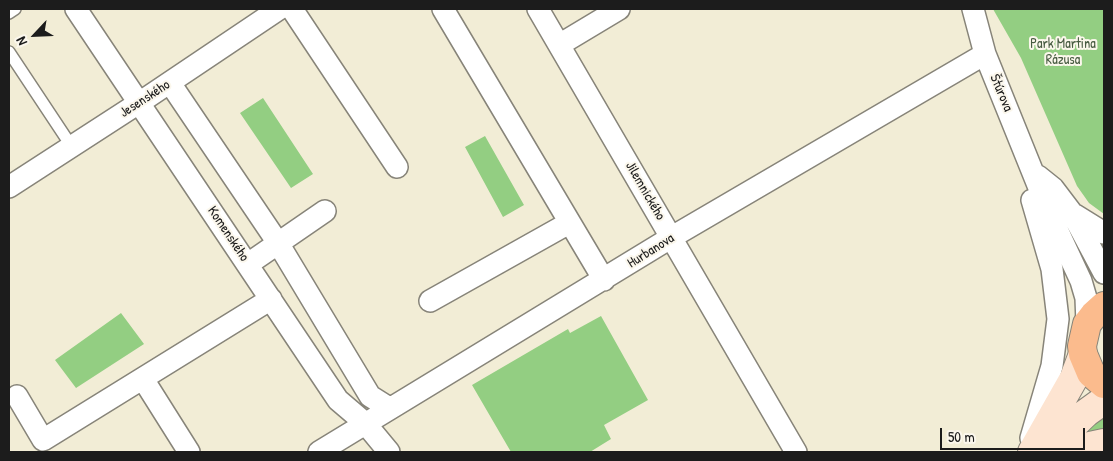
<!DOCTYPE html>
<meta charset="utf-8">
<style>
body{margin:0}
#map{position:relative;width:1113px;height:461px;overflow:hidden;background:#f2edd6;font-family:"Patrick Hand",sans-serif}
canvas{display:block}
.frame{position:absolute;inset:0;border:10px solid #1c1c1c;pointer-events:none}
.north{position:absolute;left:10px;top:10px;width:50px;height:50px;-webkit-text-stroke:4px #fbf7ec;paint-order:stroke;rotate:245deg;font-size:14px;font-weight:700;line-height:20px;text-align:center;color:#1c1c1c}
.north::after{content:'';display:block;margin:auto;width:18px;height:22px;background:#1c1c1c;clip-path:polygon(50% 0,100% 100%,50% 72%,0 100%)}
.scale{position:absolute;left:940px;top:428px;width:145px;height:22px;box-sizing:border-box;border:2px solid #1c1c1c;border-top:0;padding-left:6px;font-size:15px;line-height:18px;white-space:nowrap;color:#1c1c1c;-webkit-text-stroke:4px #fbf7ec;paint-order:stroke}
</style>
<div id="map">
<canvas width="1113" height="461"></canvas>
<div class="frame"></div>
<div class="north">N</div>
<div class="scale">50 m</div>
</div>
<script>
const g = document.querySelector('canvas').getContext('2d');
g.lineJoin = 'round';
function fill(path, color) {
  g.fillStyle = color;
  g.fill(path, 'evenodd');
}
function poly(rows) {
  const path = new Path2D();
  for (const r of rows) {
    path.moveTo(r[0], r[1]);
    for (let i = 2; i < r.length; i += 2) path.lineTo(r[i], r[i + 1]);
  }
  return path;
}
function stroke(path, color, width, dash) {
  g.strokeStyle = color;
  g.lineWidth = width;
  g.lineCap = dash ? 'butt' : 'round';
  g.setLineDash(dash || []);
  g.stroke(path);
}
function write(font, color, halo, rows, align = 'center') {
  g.font = font + ' "Patrick Hand",sans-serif';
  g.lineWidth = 4;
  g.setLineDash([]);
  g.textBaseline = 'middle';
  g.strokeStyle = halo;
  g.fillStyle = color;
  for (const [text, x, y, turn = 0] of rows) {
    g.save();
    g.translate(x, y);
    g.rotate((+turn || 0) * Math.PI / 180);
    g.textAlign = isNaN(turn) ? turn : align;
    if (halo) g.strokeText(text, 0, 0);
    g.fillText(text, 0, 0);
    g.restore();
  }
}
const green = poly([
 [993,9,1104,9,1104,214,1089,203,1077,186,1021,58],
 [263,98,313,174,291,188,240,113],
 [485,136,524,205,503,217,465,147],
 [121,313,144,344,76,388,55,360],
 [601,316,648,400,604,425,611,439,590,452,511,452,472,385,568,329,570,333],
 [1104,406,1104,430,1086,433,1083,431]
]);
const lane = poly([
 [9,13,15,9],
 [9,52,72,147]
]);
const street = poly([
 [76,9,338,400,365,423,389,452],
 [292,9,397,167],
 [443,9,604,280],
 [538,9,796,452],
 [973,9,985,54,1048,210,1081,281,1086,298,1087,324],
 [559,45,619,9],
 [170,83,278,243,370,396,389,408],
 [1038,176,1053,188,1072,213,1104,273],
 [9,187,148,97,279,9],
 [1075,215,1104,233],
 [248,264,325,211],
 [430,301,569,223],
 [143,379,189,452],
 [17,396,43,440,271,299],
 [1031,438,1052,366,1058,319,1052,269,1032,200],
 [319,452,672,237,985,54]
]);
const secondary = poly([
 [1032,452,1074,378,1083,354],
 [1045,452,1086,413,1104,400],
 [1062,452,1104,443]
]);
const primary = poly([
 [1104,306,1094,315,1087,324,1082,346,1083,354,1091,373,1104,384]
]);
const parkNames = [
 ["Park Martina",1063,44],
 ["Rázusa",1063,60]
];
const streetNames = [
 ["Štúrova",1001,93,67],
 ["Jesenského",145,99,-33],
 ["Jilemnického",645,191,60],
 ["Komenského",228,234,56],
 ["Hurbanova",651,251,-32]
];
fill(green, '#93ce82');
stroke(lane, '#878479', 14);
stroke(street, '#878479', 24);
stroke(secondary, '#878479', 30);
stroke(primary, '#878479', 30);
stroke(lane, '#fff', 11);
stroke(street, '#fff', 21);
stroke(secondary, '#fde4d1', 28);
stroke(primary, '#fbbb8d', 28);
write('14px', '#465a40', '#fbf7ec', parkNames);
write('14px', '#1c1c1c', '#fbf7ec', streetNames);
</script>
